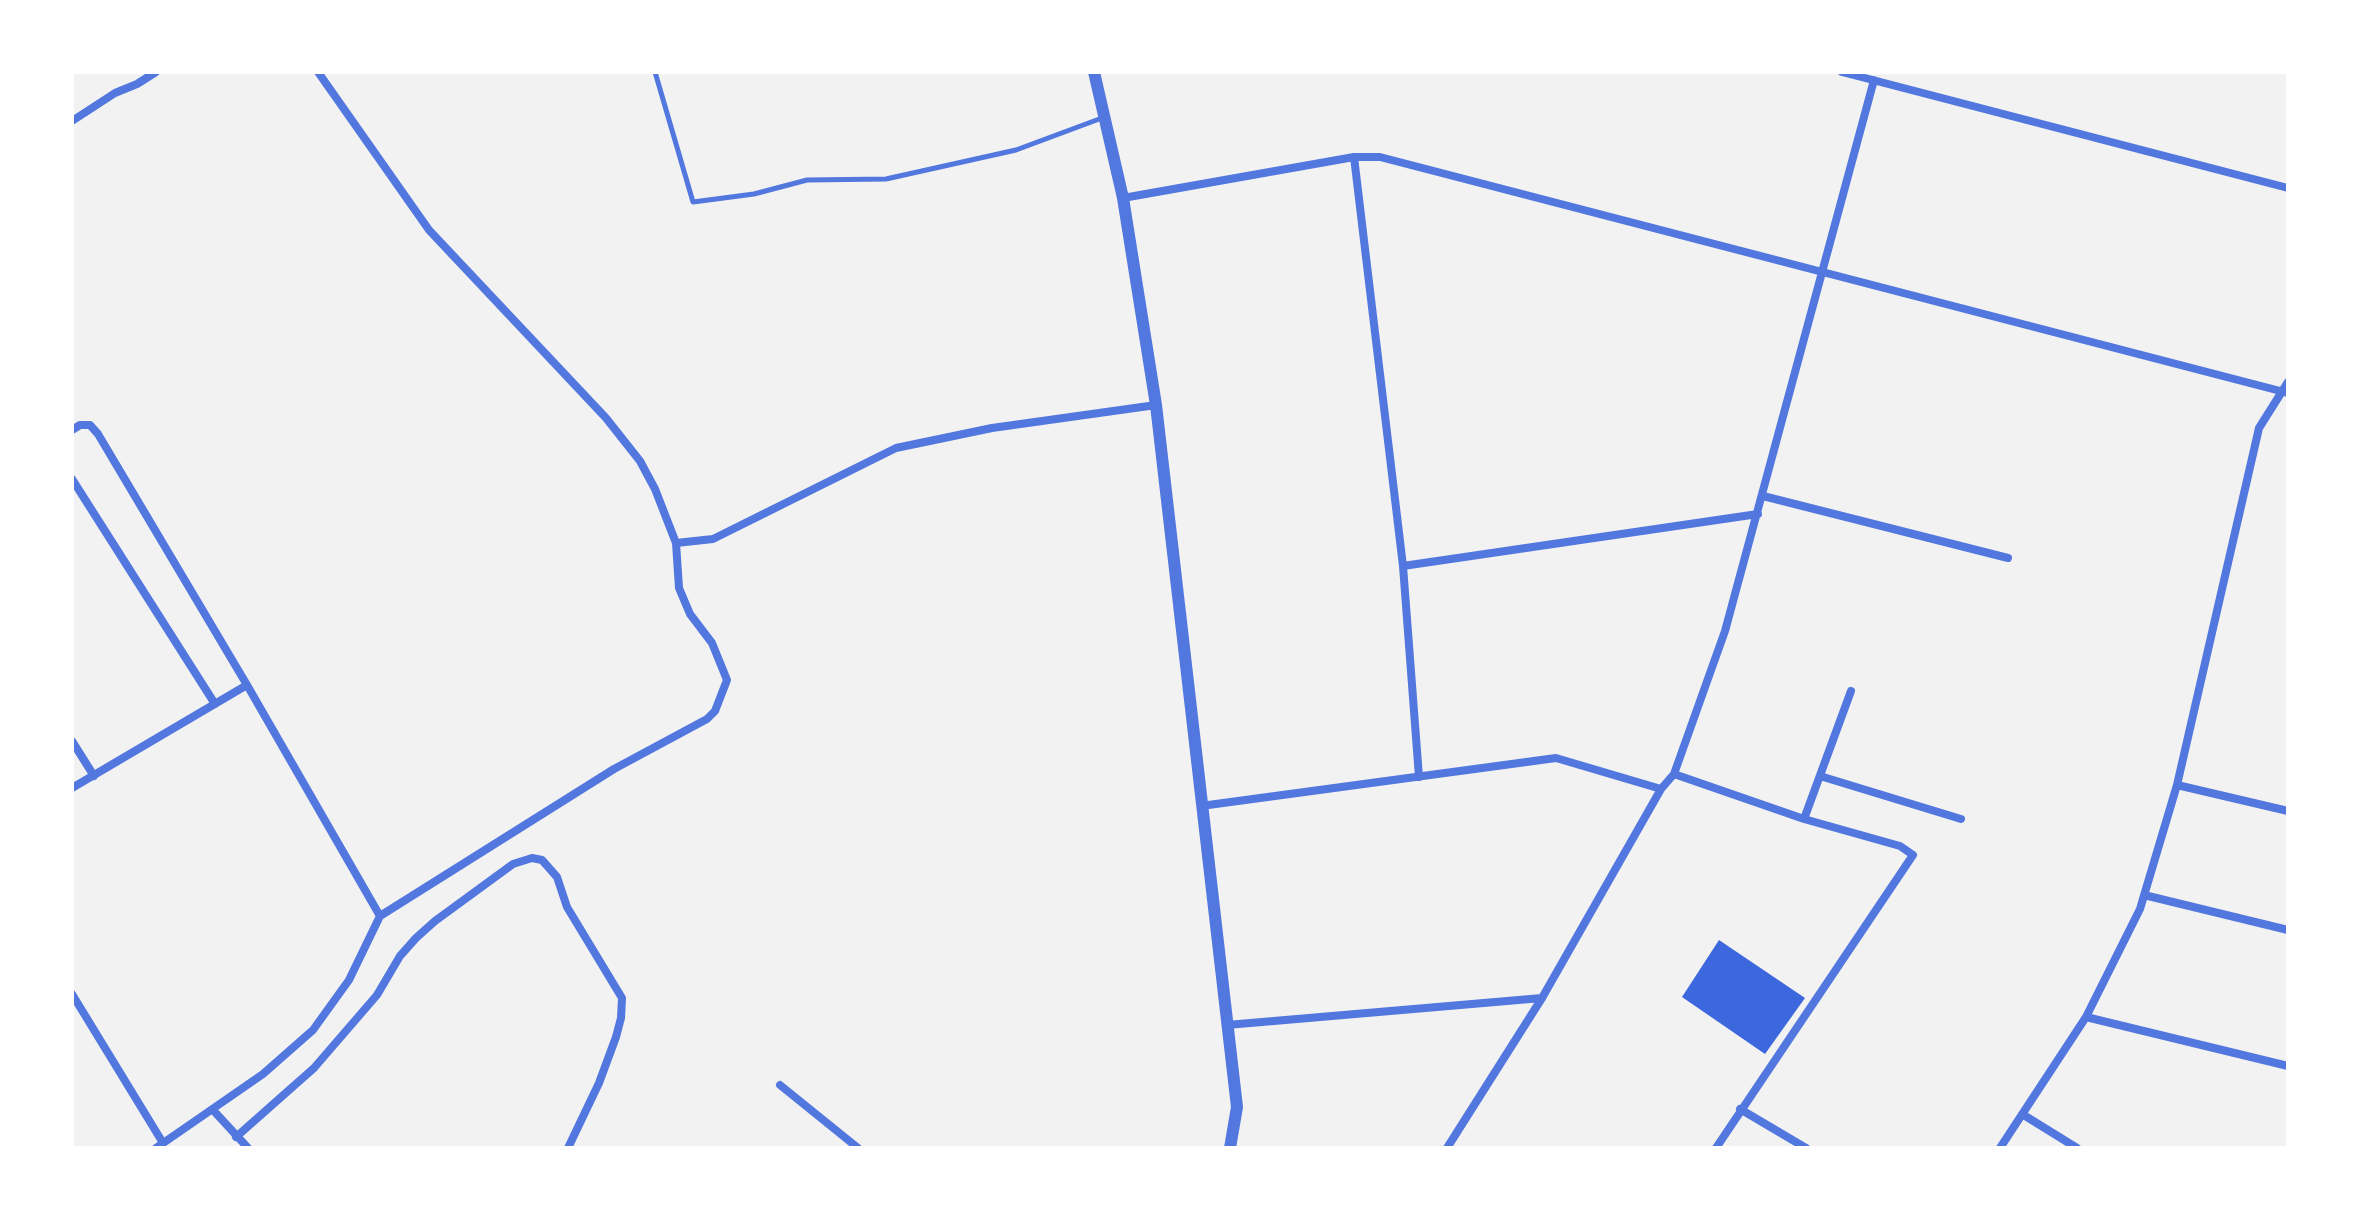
<!DOCTYPE html>
<style>
body{margin:0}
#map{position:relative;width:2360px;height:1220px;overflow:hidden;background:#f2f2f2;font-family:Cabin,sans-serif}
canvas{display:block}
.frame{position:absolute;inset:0;border:74px solid #fff;pointer-events:none}
</style>
<div id="map">
<canvas width="2360" height="1220"></canvas>
<div class="frame"></div>
</div>
<script>
const g = document.querySelector('canvas').getContext('2d');
g.lineJoin = 'round';
function fill(path, color) {
  g.fillStyle = color;
  g.fill(path, 'evenodd');
}
function poly(rows) {
  const path = new Path2D();
  for (const r of rows) {
    path.moveTo(r[0], r[1]);
    for (let i = 2; i < r.length; i += 2) path.lineTo(r[i], r[i + 1]);
  }
  return path;
}
function stroke(path, color, width, dash) {
  g.strokeStyle = color;
  g.lineWidth = width;
  g.lineCap = dash ? 'butt' : 'round';
  g.setLineDash(dash || []);
  g.stroke(path);
}
const building = poly([
 [1719,940,1805,998,1765,1054,1682,997]
]);
const service = poly([
 [655,72,693,202,754,194,807,180,886,179,1016,150,1102,118]
]);
const minor = poly([
 [318,72,429,230,606,418,640,461,655,489,676,543],
 [1842,72,2288,188],
 [72,121,115,93,137,84,156,72],
 [1354,157,1403,566,1419,777],
 [1123,198,1354,157,1380,157,2288,393],
 [72,430,80,425,90,425,98,434,247,685,380,916],
 [72,479,215,704],
 [1763,496,2008,558],
 [1403,566,1758,514],
 [72,741,94,776],
 [1674,774,1804,819,1900,846,1913,855,1716,1148],
 [1820,776,1961,819],
 [2177,785,2288,811],
 [72,788,247,685],
 [1201,806,1556,758,1661,789],
 [1804,819,1851,691],
 [2144,895,2288,930],
 [72,994,163,1143],
 [2086,1017,2288,1066],
 [1227,1025,1542,998],
 [780,1085,858,1148],
 [1740,1109,1806,1148],
 [213,1110,248,1148],
 [2022,1114,2077,1148],
 [236,1137,314,1068,377,995,400,956,416,938,435,921,513,864,532,858,542,860,557,877,567,907,622,998,621,1018,616,1037,599,1083,568,1148],
 [156,1148,263,1074,313,1030,349,980,380,916,614,769,707,719,715,711,727,680,712,643,690,614,679,588,676,543,713,539,896,448,992,428,1156,405],
 [1447,1148,1542,998,1661,789,1674,774,1725,631,1874,80],
 [2000,1148,2086,1017,2140,909,2177,785,2259,428,2288,382]
]);
const tertiary = poly([
 [1094,72,1123,198,1156,405,1237,1107,1230,1148]
]);
fill(building, '#3d67dc');
stroke(service, '#5277de', 5);
stroke(minor, '#5277de', 8);
stroke(tertiary, '#5277de', 12);
</script>
